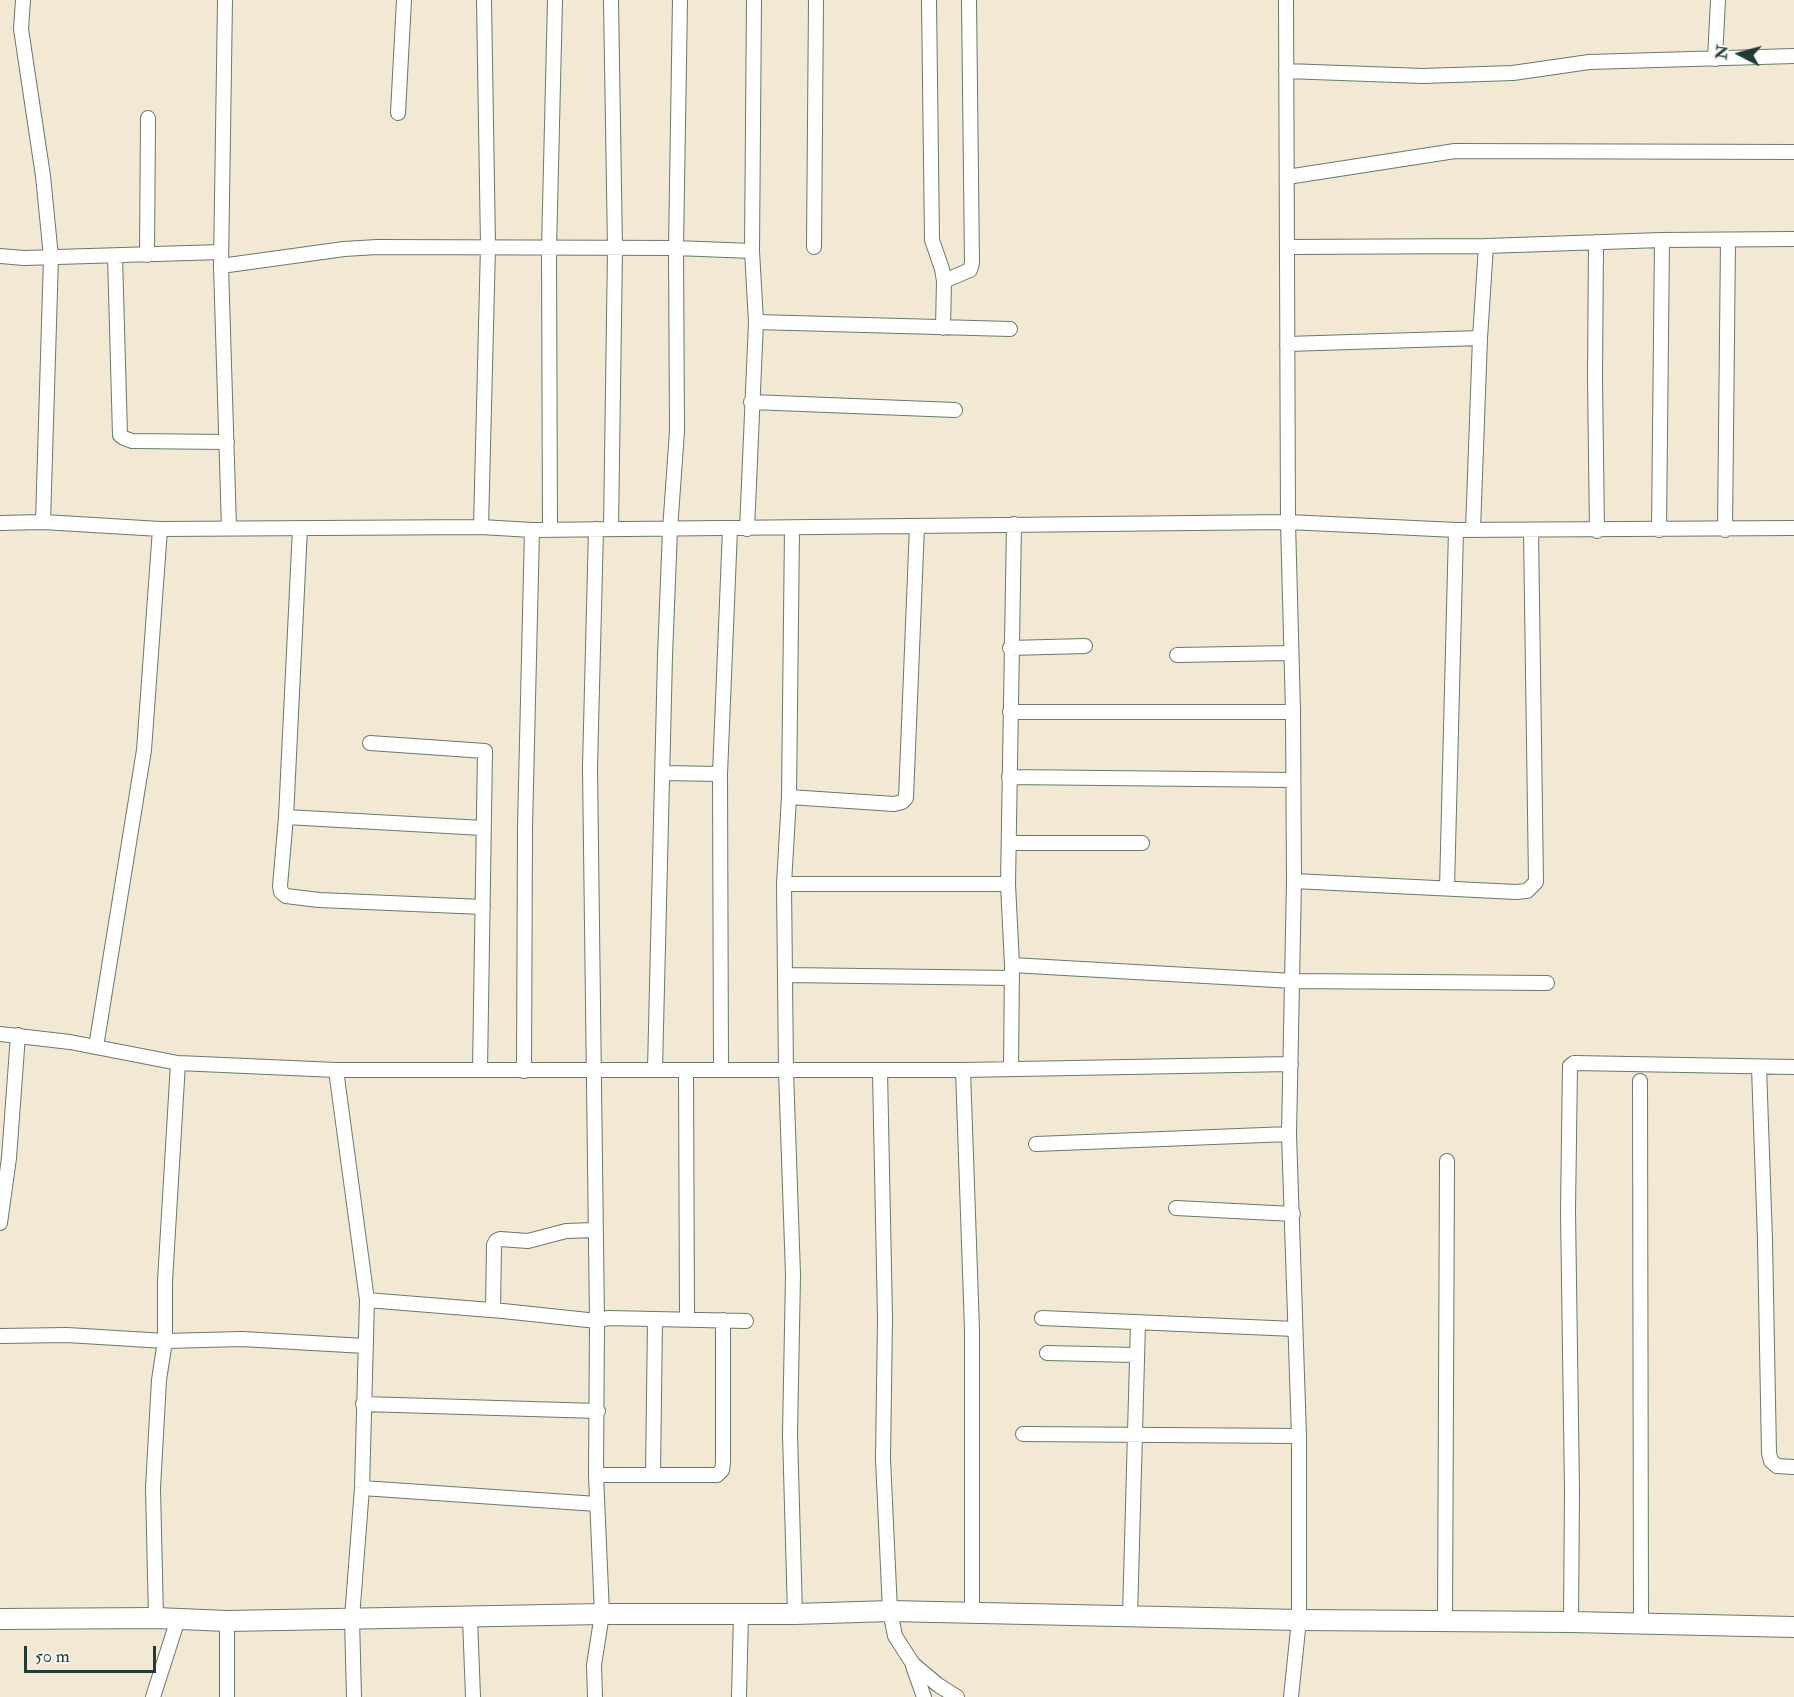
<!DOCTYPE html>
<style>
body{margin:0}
#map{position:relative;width:1794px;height:1697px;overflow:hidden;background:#f2e8d4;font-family:"IM FELL Double Pica",serif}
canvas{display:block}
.north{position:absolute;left:1710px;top:24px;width:60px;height:60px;-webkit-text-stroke:4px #f6f6f2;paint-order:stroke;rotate:276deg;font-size:16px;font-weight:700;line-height:24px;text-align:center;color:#1f3d34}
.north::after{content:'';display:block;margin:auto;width:21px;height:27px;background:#1f3d34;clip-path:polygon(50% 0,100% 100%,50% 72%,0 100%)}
.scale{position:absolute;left:24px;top:1646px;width:132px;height:27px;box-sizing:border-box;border:3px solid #1f3d34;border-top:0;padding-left:8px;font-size:18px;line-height:21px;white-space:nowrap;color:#1f3d34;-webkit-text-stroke:4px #f6f6f2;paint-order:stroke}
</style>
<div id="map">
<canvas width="1794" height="1697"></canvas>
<div class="north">N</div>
<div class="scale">50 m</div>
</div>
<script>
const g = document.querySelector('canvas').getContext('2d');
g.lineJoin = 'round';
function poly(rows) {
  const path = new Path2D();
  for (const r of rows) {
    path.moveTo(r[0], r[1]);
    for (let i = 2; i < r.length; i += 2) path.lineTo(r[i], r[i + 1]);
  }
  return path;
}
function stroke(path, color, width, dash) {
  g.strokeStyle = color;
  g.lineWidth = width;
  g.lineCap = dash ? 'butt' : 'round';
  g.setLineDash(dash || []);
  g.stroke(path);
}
const street = poly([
 [23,0,21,29,43,176,51,257,43,522],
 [225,0,221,266,229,528],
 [611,0,615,249,611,529],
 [929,0,932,240,942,269,944,281,943,328],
 [1286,0,1288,522,1293,712,1294,881,1289,1134,1299,1436,1299,1620,1291,1697],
 [1715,59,1718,0],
 [1286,71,1423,76,1513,73,1589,62,1794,56],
 [398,113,404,0],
 [1287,177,1455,151,1794,152],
 [1596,242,1595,378,1597,531],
 [814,247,816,0],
 [1287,247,1486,246,1662,240,1794,239],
 [147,255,148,118],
 [0,256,24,258,221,252],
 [115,256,120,435,124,438,132,441,227,442],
 [221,266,344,249,377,247,676,248,752,251],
 [944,281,970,270,972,263,969,0],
 [756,322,1010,329],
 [1287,344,1480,338],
 [751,402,955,410],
 [0,523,43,522,160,529,481,527,532,530,1288,522,1456,530,1794,528],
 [481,527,488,246,484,0],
 [300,528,286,817,280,886,281,892,286,896,319,900,483,907],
 [792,528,789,797,784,884,786,1071,793,1275,790,1434,795,1614],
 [747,529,756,322,752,251,754,0],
 [550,530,549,249,555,0],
 [1473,530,1480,338,1486,246],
 [1659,530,1662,240],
 [1725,530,1728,240],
 [1010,648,1085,646],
 [1177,655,1291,653],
 [1010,712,1293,712],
 [370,743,485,751,480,1070],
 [663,773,720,774],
 [1009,777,1293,780],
 [789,797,894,804,902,802,906,798,917,526],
 [286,817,483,828],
 [1009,843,1142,843],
 [1294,881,1516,892,1527,891,1536,882,1531,530],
 [784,884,1008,884],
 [1447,888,1456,530],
 [1012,965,1293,981,1547,983],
 [786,975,1012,978],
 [0,1034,70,1042,178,1063,336,1070,963,1070,1291,1064],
 [96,1047,144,750,160,529],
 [1759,1067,1765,1240,1769,1453,1771,1461,1777,1466,1794,1467],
 [655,1069,665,656,670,530,677,431,676,248,680,0],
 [721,1069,720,774,730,529],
 [1011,1069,1012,965,1008,884,1014,524],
 [336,1070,367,1300,362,1488,352,1618,354,1697],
 [686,1070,687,1319],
 [963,1070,972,1330,972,1612],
 [524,1071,525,827,532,530],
 [880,1071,885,1318,883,1459,890,1611,895,1636,913,1664,938,1685,957,1697],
 [1640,1081,1641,1622],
 [1036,1144,1289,1134],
 [1176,1208,1293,1214],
 [0,1223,9,1158,18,1035],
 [367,1300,503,1311,597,1321,608,1318,746,1321],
 [493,1310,494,1245,496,1241,500,1239,528,1241,566,1231,595,1230],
 [1042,1318,1295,1329],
 [0,1336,67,1335,165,1341,242,1339,365,1346],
 [1047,1353,1135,1355],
 [363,1404,598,1411],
 [1023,1434,1299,1436],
 [596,1475,717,1475,722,1470,723,1463,723,1320],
 [653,1475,655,1319],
 [362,1488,597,1504],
 [1130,1616,1138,1323],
 [156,1618,153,1488,159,1380,165,1341,165,1281,178,1063],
 [470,1618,473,1697],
 [1445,1621,1447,1161],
 [1571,1622,1572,1490,1568,1210,1570,1066,1574,1063,1794,1067],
 [913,1666,924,1697],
 [153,1697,178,1619],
 [227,1697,227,1621],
 [595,1697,594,1665,602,1614,596,1475,597,1321,590,767,596,529],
 [739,1697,741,1613]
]);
const secondary = poly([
 [0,1619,156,1618,227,1621,602,1614,795,1614,890,1611,1299,1620,1571,1622,1794,1627]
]);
stroke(street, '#69796c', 16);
stroke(secondary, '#69796c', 22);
stroke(street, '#fff', 14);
stroke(secondary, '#fff', 20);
</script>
